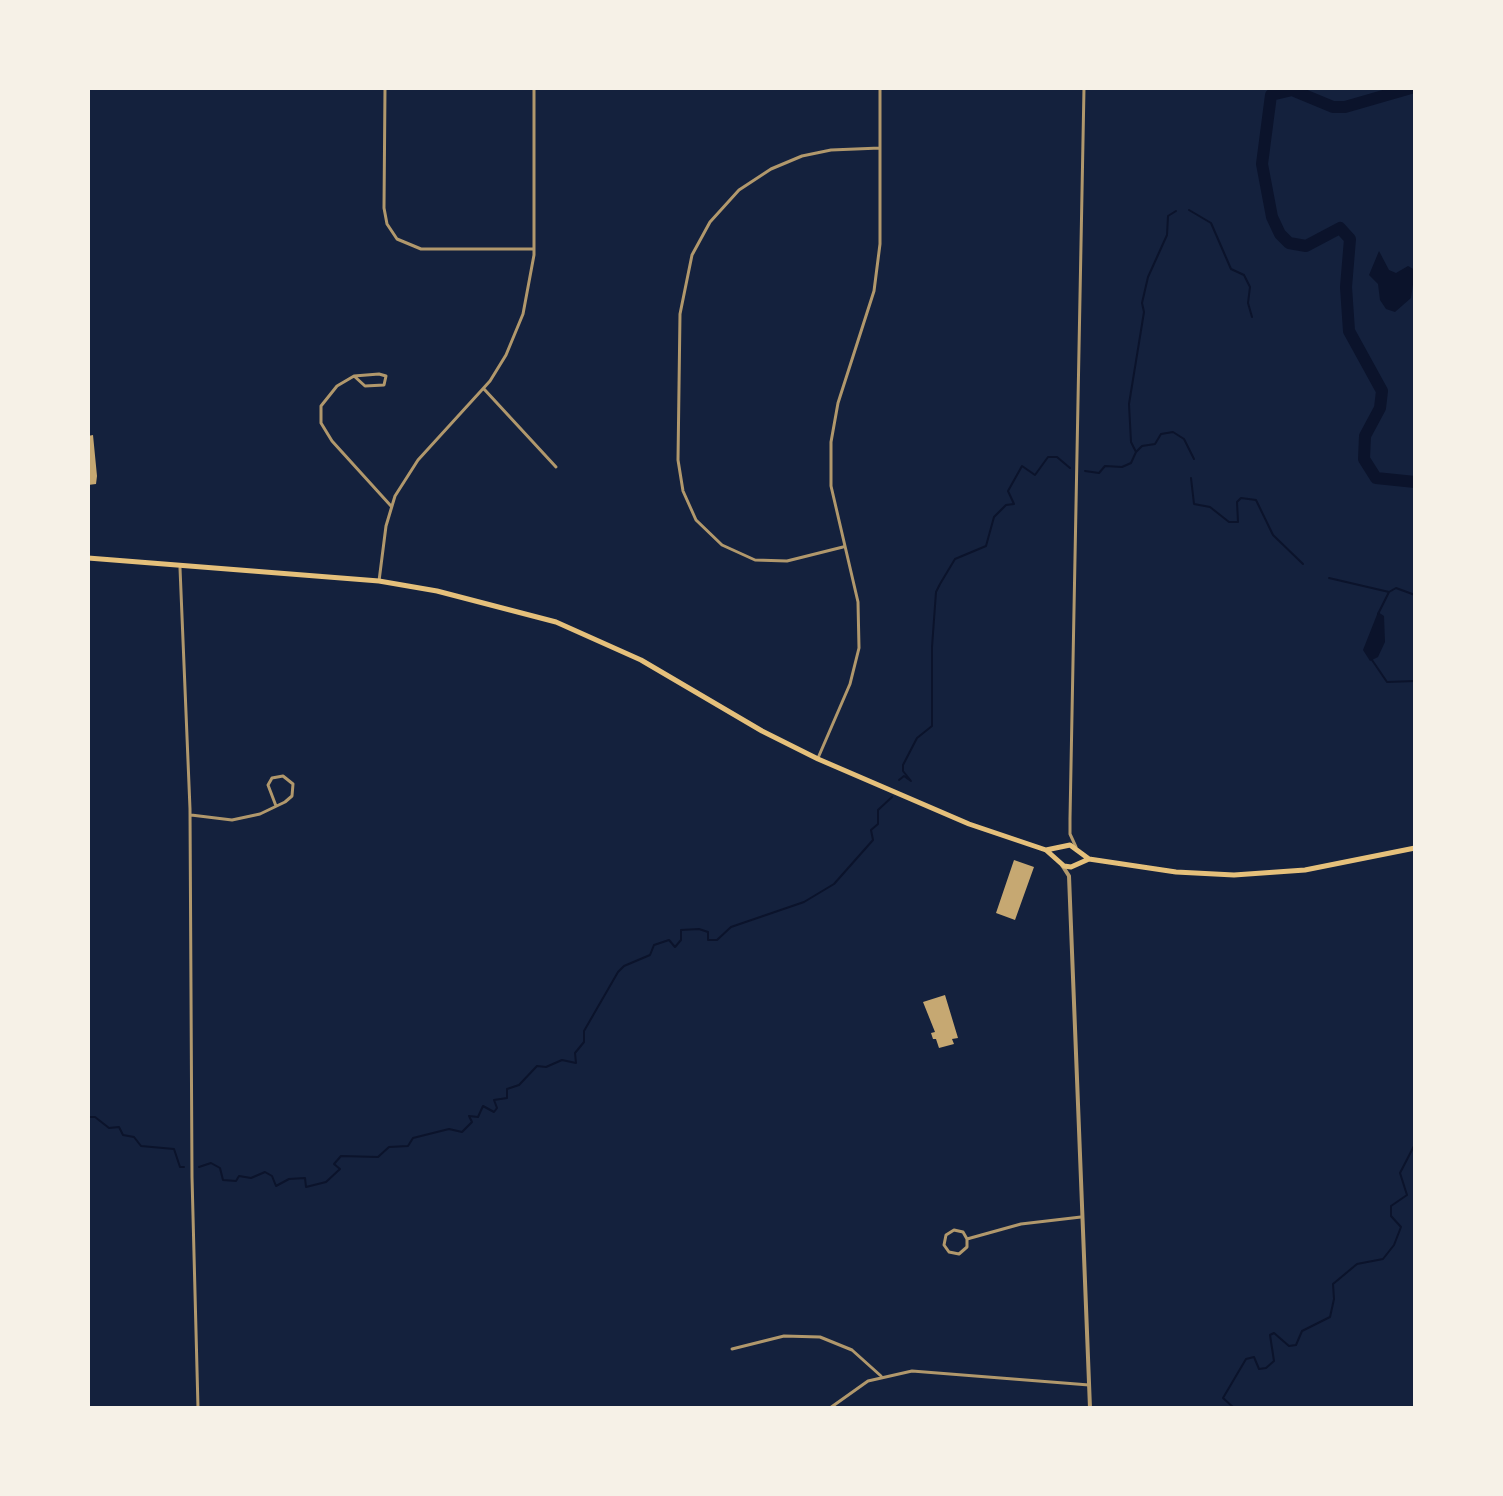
<!DOCTYPE html>
<style>
body{margin:0}
#map{position:relative;width:1503px;height:1496px;overflow:hidden;background:#14213d;font-family:Ubuntu,sans-serif}
canvas{display:block}
.frame{position:absolute;inset:0;border:90px solid #f6f1e7;pointer-events:none}
</style>
<div id="map">
<canvas width="1503" height="1496"></canvas>
<div class="frame"></div>
</div>
<script>
const g = document.querySelector('canvas').getContext('2d');
g.lineJoin = 'round';
function fill(path, color) {
  g.fillStyle = color;
  g.fill(path, 'evenodd');
}
function poly(rows) {
  const path = new Path2D();
  for (const r of rows) {
    path.moveTo(r[0], r[1]);
    for (let i = 2; i < r.length; i += 2) path.lineTo(r[i], r[i + 1]);
  }
  return path;
}
function stroke(path, color, width, dash) {
  g.strokeStyle = color;
  g.lineWidth = width;
  g.lineCap = dash ? 'butt' : 'round';
  g.setLineDash(dash || []);
  g.stroke(path);
}
const water = poly([
 [1379,251,1389,270,1396,273,1408,266,1415,270,1411,298,1395,312,1386,309,1380,300,1378,284,1369,275],
 [1378,612,1384,616,1385,642,1378,657,1370,661,1363,650]
]);
const stream = poly([
 [1189,210,1211,223,1231,269,1244,275,1250,287,1248,303,1252,317],
 [1136,452,1131,442,1129,404,1144,312,1142,303,1148,277,1167,235,1168,216,1176,211],
 [1085,471,1099,473,1105,466,1122,467,1131,463,1136,452,1142,446,1155,444,1161,434,1173,432,1184,439,1194,459],
 [1191,478,1194,504,1210,507,1229,522,1238,522,1237,502,1241,498,1256,500,1273,535,1303,564],
 [1329,578,1389,592],
 [1378,614,1389,592,1396,588,1415,595],
 [1372,660,1387,682,1415,681],
 [1415,735,1415,738],
 [899,780,904,776,911,781,903,771,903,765,917,738,932,726,932,647,936,592,940,584,955,559,986,546,994,517,1006,505,1014,504,1008,491,1022,466,1035,475,1048,457,1057,457,1070,468],
 [88,1117,95,1117,109,1128,119,1127,123,1135,134,1137,141,1146,174,1149,180,1167,184,1167],
 [199,1167,211,1163,220,1168,223,1180,236,1181,239,1176,251,1178,265,1172,272,1176,276,1186,289,1179,305,1178,306,1187,326,1182,340,1169,334,1164,341,1156,378,1157,389,1147,408,1146,413,1138,449,1129,462,1132,472,1122,469,1116,478,1117,483,1106,494,1112,497,1108,494,1100,507,1098,507,1089,519,1085,537,1066,546,1067,562,1060,576,1063,575,1053,584,1042,584,1031,618,972,624,966,650,955,654,945,669,940,675,947,681,940,681,930,699,929,708,932,708,940,717,940,731,927,804,902,834,884,873,840,871,830,878,824,878,810,892,797],
 [1234,1408,1223,1398,1246,1359,1254,1357,1259,1369,1266,1368,1274,1361,1270,1335,1274,1333,1289,1346,1296,1345,1302,1331,1330,1317,1334,1299,1333,1284,1357,1264,1383,1259,1394,1245,1401,1227,1391,1216,1391,1206,1407,1195,1400,1173,1415,1144]
]);
const river = poly([
 [1411,88,1345,107,1333,107,1292,90,1271,95,1262,164,1272,217,1280,234,1289,243,1306,246,1340,228,1350,239,1346,287,1349,331,1382,391,1380,408,1365,436,1364,459,1376,478,1415,482]
]);
const building = poly([
 [93,435,97,476,96,484,88,485,88,436],
 [1014,860,1034,867,1015,920,996,913],
 [945,995,958,1038,952,1039,954,1044,939,1048,936,1039,933,1039,931,1033,935,1032,923,1002]
]);
const minor = poly([
 [385,88,384,208,387,224,397,239,421,249,533,249],
 [354,376,365,386,384,385,386,376,379,374,354,376,337,386,321,406,321,423,332,441,391,506],
 [484,389,556,467],
 [843,547,787,561,755,560,722,545,696,520,683,491,678,460,680,314,692,255,710,222,739,190,771,169,802,156,831,150,880,148],
 [180,568,190,809,192,1177,198,1408],
 [379,581,386,526,395,496,418,460,490,381,506,355,523,314,534,255,534,88],
 [818,758,850,684,859,648,858,602,831,486,831,442,838,403,874,291,880,244,880,88],
 [191,815,232,820,260,814,285,802,292,796,293,784,283,776,272,778,268,785,276,806],
 [1076,847,1070,834,1070,818,1084,88],
 [967,1239,967,1247,959,1254,949,1252,944,1245,946,1235,954,1230,963,1232,967,1239,1021,1224,1081,1217],
 [732,1349,784,1336,820,1337,852,1350,881,1376],
 [830,1408,868,1381,912,1371,1089,1385]
]);
const tertiary = poly([
 [1062,865,1069,876,1090,1408]
]);
const secondary = poly([
 [88,558,379,581,437,591,556,622,641,660,762,731,818,759,969,824,1046,850,1064,866,1071,867,1089,859],
 [1046,850,1070,845,1089,859,1176,872,1234,875,1305,870,1415,848]
]);
fill(water, '#0b132b');
stroke(stream, '#0b132b', 2);
stroke(river, '#0b132b', 12);
fill(building, '#c6a872');
stroke(minor, '#b1986c', 3);
stroke(tertiary, '#b1986c', 4);
stroke(secondary, '#e5c07b', 5);
</script>
